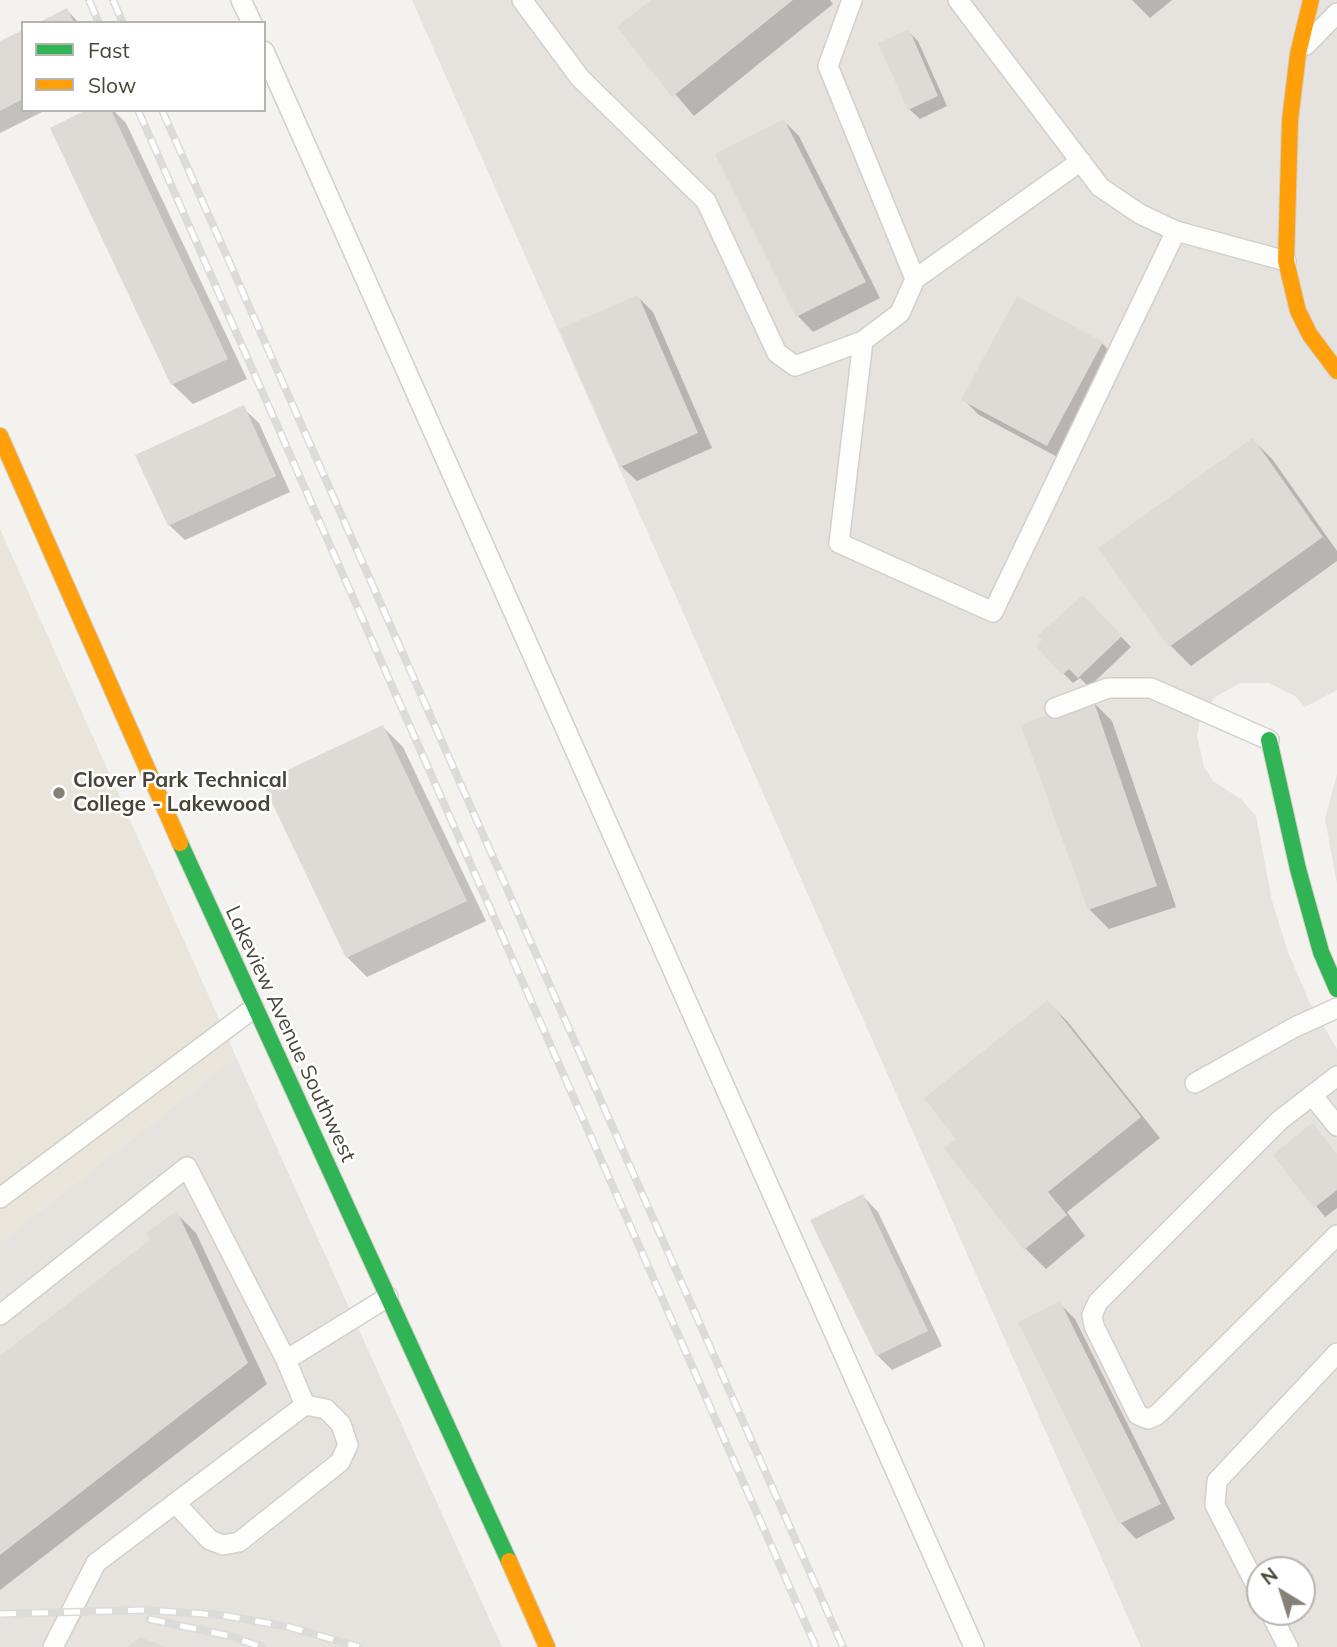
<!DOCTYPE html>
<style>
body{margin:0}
#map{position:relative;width:1337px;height:1647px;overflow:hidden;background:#f4f2ee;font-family:Mulish,sans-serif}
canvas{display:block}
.legend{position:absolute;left:21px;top:21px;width:245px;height:91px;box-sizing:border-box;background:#fff;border:2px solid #b7b4b0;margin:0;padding:9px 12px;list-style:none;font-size:21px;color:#4b4439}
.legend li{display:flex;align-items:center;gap:14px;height:35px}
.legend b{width:35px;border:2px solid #b7b4b0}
.north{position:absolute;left:1246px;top:1556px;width:70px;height:70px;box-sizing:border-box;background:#fff;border:2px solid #b7b4b0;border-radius:50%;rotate:322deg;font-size:19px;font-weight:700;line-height:28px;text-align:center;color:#4b4439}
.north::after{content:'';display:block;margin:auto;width:24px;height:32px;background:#868178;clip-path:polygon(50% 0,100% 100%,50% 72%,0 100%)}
</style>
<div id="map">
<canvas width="1337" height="1647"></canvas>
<ul class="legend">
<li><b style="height:9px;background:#30b455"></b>Fast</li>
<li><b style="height:9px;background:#ff9f0a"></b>Slow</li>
</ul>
<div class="north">N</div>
</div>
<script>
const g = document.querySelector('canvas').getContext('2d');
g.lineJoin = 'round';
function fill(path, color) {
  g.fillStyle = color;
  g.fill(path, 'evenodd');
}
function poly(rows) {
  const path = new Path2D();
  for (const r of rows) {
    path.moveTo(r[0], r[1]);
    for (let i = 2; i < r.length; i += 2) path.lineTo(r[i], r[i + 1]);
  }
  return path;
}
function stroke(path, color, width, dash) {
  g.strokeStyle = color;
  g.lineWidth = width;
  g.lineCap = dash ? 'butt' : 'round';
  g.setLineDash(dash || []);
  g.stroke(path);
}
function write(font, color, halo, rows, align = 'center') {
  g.font = font + ' Mulish,sans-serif';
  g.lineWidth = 5;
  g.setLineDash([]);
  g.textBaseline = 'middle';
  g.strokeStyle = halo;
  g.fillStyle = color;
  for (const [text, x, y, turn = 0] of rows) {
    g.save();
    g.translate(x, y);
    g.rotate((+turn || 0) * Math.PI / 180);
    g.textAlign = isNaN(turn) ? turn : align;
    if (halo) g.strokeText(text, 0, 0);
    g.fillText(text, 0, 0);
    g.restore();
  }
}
const industrial = poly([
 [412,0,1337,0,1337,690,1305,707,1295,696,1269,683,1240,683,1215,697,1200,721,1197,735,1204,767,1213,781,1241,799,1256,816,1272,901,1288,952,1309,1001,1337,1049,1337,1647,1141,1647],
 [1260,1570,1302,1570,1302,1612,1260,1612],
 [1337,774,1337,884,1325,819],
 [236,1057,502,1647,0,1647,0,1242]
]);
const education = poly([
 [0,529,236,1057,0,1242]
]);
const shadow = poly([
 [654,0,830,0,833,4,694,116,619,28],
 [1132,0,1172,0,1150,18],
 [67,10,79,23,42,23],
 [908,31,918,41,947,106,920,119,909,109],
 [23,32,23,110,46,110,0,133,0,43],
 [90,110,113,110,126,123,247,379,193,404,172,384],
 [784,121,799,136,880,298,813,332,798,316,717,154],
 [638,297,653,312,712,448,637,481,621,466],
 [1102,343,1117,359,1063,460,979,415,964,400],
 [243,408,259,423,290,492,185,540,169,525],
 [1253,440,1273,460,1337,551,1337,561,1191,666,1171,646,1101,548],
 [1083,597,1131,647,1089,687,1080,678,1073,683,1063,673],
 [1092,701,1112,721,1176,907,1109,929,1089,909],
 [383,727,403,747,486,921,367,977,347,957],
 [1048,1002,1068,1022,1160,1138,1067,1212,1085,1236,1046,1269,1026,1249,958,1139],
 [1337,1154,1337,1208,1325,1217,1275,1155],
 [863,1196,878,1212,942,1346,892,1370,877,1355],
 [176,1213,196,1233,267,1384,0,1590,0,1358,153,1239],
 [1059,1303,1075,1319,1175,1519,1136,1539,1121,1523,1021,1322]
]);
const building = poly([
 [651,0,793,0,672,97,617,27],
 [67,8,74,23,38,23],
 [909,29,938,96,908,110,878,43],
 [23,30,23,99,0,111,0,41],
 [86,110,111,110,228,359,171,385,50,128],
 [784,119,866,282,796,317,715,154],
 [638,295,698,433,620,467,559,329],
 [1017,296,1103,342,1047,446,961,400],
 [244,405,276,476,168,526,135,455],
 [1253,438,1323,537,1169,647,1098,548],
 [1083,595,1122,636,1078,678,1069,669,1062,675,1036,646,1042,640,1038,635],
 [1093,699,1157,886,1088,910,1021,725],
 [383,725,467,901,346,958,262,782],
 [1048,1000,1141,1117,1048,1192,1067,1215,1024,1250,944,1148,956,1139,924,1098],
 [1312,1123,1337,1154,1337,1190,1314,1208,1273,1155],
 [863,1194,928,1331,876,1356,810,1220],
 [177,1211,248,1363,0,1555,0,1356,151,1239,146,1233],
 [1060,1301,1161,1504,1119,1524,1018,1322],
 [140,1637,165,1647,127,1647]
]);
const lane = poly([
 [241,0,252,23],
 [522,0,580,78,706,201,777,353,795,366,863,341,900,313,915,279,828,66,852,0],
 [958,0,1100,187,1140,214,1176,231,1286,261],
 [1306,45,1337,13],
 [264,51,974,1647],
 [915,279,1081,161],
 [863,341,839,543,993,612,1176,231],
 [1055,708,1108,688,1151,688,1269,740],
 [1337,1076,1280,1120,1098,1302,1092,1315,1094,1326,1138,1415,1148,1419,1157,1415,1337,1235],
 [1195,1083,1295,1027,1337,1008],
 [1312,1095,1337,1126],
 [0,1198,254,1008],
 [0,1315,187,1167,286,1360,388,1297],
 [175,1503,210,1540,223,1545,239,1542,340,1462,348,1445,341,1424,326,1409,305,1405],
 [1260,1593,1215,1505,1217,1481,1337,1353],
 [1270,1612,1288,1647],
 [53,1647,96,1563,305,1405,286,1360]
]);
const fast = poly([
 [1269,740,1298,869,1321,952,1337,989],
 [180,843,509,1561]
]);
const slow = poly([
 [1311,0,1298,54,1290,120,1286,261,1298,311,1310,335,1337,371],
 [0,436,180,843],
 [509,1561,547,1647]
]);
const rail = poly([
 [89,0,99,23],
 [113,0,123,23],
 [138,110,816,1647],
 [162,110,843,1647],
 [0,1614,144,1610,221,1615,289,1627,359,1647],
 [149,1619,230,1636,261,1647]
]);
const markers = [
 [59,793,7,"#868178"]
];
const poiNames = [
 ["Clover Park Technical",73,781],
 ["College - Lakewood",73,805]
];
const streetNames = [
 ["Lakeview Avenue Southwest",290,1034,65]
];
fill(industrial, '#e6e2de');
fill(education, '#eae5da');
fill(shadow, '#0003');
fill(building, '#dedbd6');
stroke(lane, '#d2d0cb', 22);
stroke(fast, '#d3cfc5', 18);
stroke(slow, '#d3cfc5', 18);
stroke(lane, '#fdfdfc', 19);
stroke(fast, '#30b455', 16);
stroke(slow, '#ff9f0a', 16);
stroke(rail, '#dbdbda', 8);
stroke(rail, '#fff', 5, [16]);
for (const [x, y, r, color] of markers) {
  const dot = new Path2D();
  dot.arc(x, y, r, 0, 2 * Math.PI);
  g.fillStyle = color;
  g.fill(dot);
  stroke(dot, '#fff', 2.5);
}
write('bold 21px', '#4b4439', '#fff', poiNames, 'left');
write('21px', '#4b4439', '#fff', streetNames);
</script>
